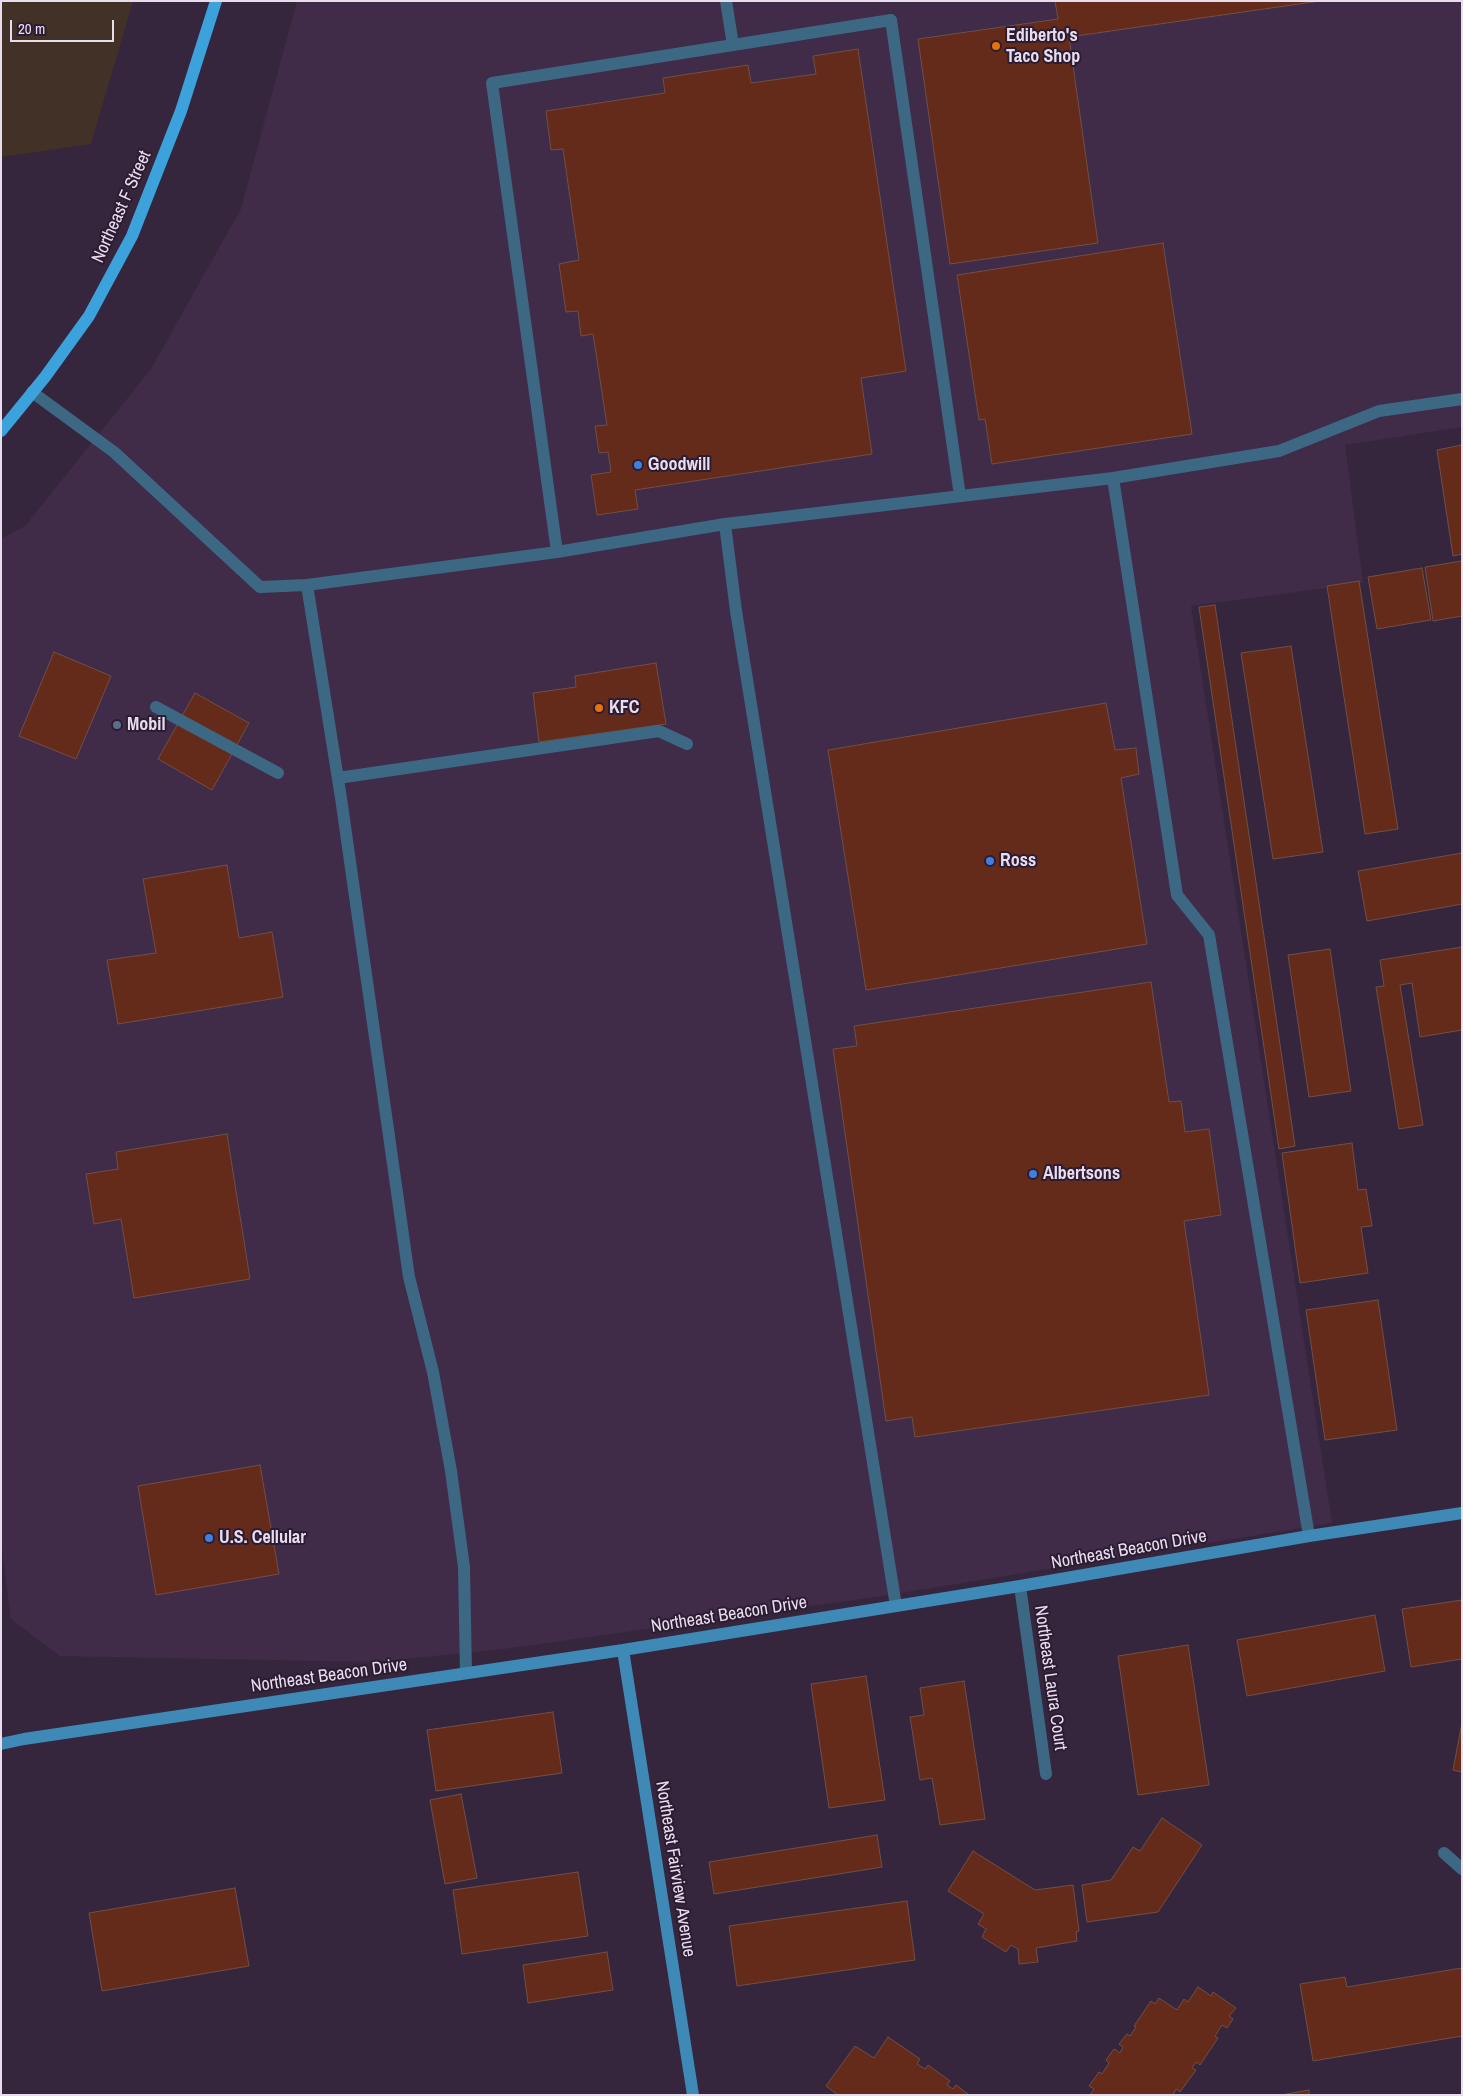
<!DOCTYPE html>
<style>
body{margin:0}
#map{position:relative;width:1463px;height:2096px;overflow:hidden;background:#36263d;font-family:"Archivo Narrow",sans-serif}
canvas{display:block}
.frame{position:absolute;inset:0;border:2px solid #e8dded;pointer-events:none}
.scale{position:absolute;left:10px;top:20px;width:104px;height:22px;box-sizing:border-box;border:2px solid #e8dded;border-top:0;padding-left:6px;font-size:15px;line-height:18px;white-space:nowrap;color:#e8dded;-webkit-text-stroke:4px #2c1c33;paint-order:stroke}
</style>
<div id="map">
<canvas width="1463" height="2096"></canvas>
<div class="frame"></div>
<div class="scale">20 m</div>
</div>
<script>
const g = document.querySelector('canvas').getContext('2d');
g.lineJoin = 'round';
function fill(path, color) {
  g.fillStyle = color;
  g.fill(path, 'evenodd');
}
function poly(rows) {
  const path = new Path2D();
  for (const r of rows) {
    path.moveTo(r[0], r[1]);
    for (let i = 2; i < r.length; i += 2) path.lineTo(r[i], r[i + 1]);
  }
  return path;
}
function stroke(path, color, width, dash) {
  g.strokeStyle = color;
  g.lineWidth = width;
  g.lineCap = dash ? 'butt' : 'round';
  g.setLineDash(dash || []);
  g.stroke(path);
}
function write(font, color, halo, rows, align = 'center') {
  g.font = font + ' "Archivo Narrow",sans-serif';
  g.lineWidth = 4;
  g.setLineDash([]);
  g.textBaseline = 'middle';
  g.strokeStyle = halo;
  g.fillStyle = color;
  for (const [text, x, y, turn = 0] of rows) {
    g.save();
    g.translate(x, y);
    g.rotate((+turn || 0) * Math.PI / 180);
    g.textAlign = isNaN(turn) ? turn : align;
    if (halo) g.strokeText(text, 0, 0);
    g.fillText(text, 0, 0);
    g.restore();
  }
}
const built = poly([
 [297,1,1462,1,1462,427,1345,445,1363,583,1191,606,1332,1523,882,1596,504,1649,375,1662,60,1656,11,1619,1,1542,1,539,25,526,151,369,241,209]
]);
const industrial = poly([
 [1,1,133,1,91,144,1,157]
]);
const building = poly([
 [1055,1,1320,1,1069,37,1098,243,950,264,918,39,1058,19,1055,1],
 [858,49,906,371,861,378,872,454,635,490,638,509,597,515,591,475,611,472,608,452,599,453,595,426,607,425,593,334,581,336,578,311,566,312,559,264,579,260,563,149,551,150,546,111,665,93,663,78,748,65,751,83,816,74,813,56,858,49],
 [1163,243,1192,434,992,464,985,419,979,420,957,275,1163,243],
 [1462,445,1462,554,1453,556,1437,450,1462,445],
 [1462,561,1462,616,1433,621,1425,567,1462,561],
 [1422,568,1431,620,1377,629,1368,577,1422,568],
 [1359,581,1398,829,1365,834,1327,586,1359,581],
 [1215,605,1295,1146,1279,1149,1199,607,1215,605],
 [1291,646,1323,852,1273,859,1241,653,1291,646],
 [54,652,111,676,76,759,19,736,54,652],
 [656,663,666,724,539,742,533,693,576,687,575,676,656,663],
 [195,693,249,723,212,790,158,759,195,693],
 [1106,703,1115,750,1136,748,1139,774,1121,778,1147,944,866,990,828,750,1106,703],
 [1462,853,1462,904,1367,921,1358,871,1462,853],
 [227,865,239,938,272,932,283,997,118,1024,107,960,156,953,143,879,227,865],
 [1462,947,1462,1030,1420,1037,1412,983,1400,985,1423,1125,1399,1129,1376,987,1384,986,1380,960,1462,947],
 [1330,949,1351,1091,1309,1097,1288,955,1330,949],
 [1151,982,1169,1102,1181,1101,1185,1132,1209,1129,1221,1215,1184,1221,1209,1395,915,1437,912,1417,886,1421,833,1049,857,1046,854,1026,1151,982],
 [227,1134,250,1279,134,1298,121,1219,94,1224,86,1174,118,1169,116,1152,227,1134],
 [1352,1143,1358,1190,1366,1189,1372,1226,1361,1227,1368,1273,1300,1283,1282,1153,1352,1143],
 [1378,1300,1397,1430,1325,1440,1306,1310,1378,1300],
 [260,1465,279,1574,156,1595,138,1486,260,1465],
 [1462,1600,1462,1659,1411,1667,1402,1609,1462,1600],
 [1375,1615,1385,1671,1247,1696,1237,1640,1375,1615],
 [1188,1645,1209,1785,1138,1795,1118,1656,1188,1645],
 [866,1676,885,1800,829,1808,811,1684,866,1676],
 [964,1681,985,1819,940,1825,932,1778,920,1780,910,1717,924,1715,920,1688,964,1681],
 [553,1712,562,1773,436,1791,427,1730,553,1712],
 [1462,1723,1462,1772,1453,1770,1462,1723],
 [461,1794,477,1878,445,1884,430,1800,461,1794],
 [1162,1818,1202,1845,1158,1912,1087,1922,1082,1885,1111,1880,1133,1847,1140,1851,1162,1818],
 [877,1835,882,1867,714,1894,709,1862,877,1835],
 [973,1851,1035,1890,1073,1885,1079,1931,1076,1932,1077,1941,1036,1948,1038,1962,1019,1964,1018,1949,1011,1945,1006,1952,982,1937,986,1929,978,1924,984,1914,948,1891,973,1851],
 [578,1872,588,1936,462,1954,453,1890,578,1872],
 [235,1888,249,1966,102,1991,89,1913,235,1888],
 [907,1901,915,1960,737,1986,729,1926,907,1901],
 [607,1952,613,1990,528,2003,523,1965,607,1952],
 [1462,1968,1462,2036,1313,2061,1300,1984,1345,1977,1347,1987,1462,1968],
 [1198,1987,1211,1996,1213,1992,1236,2008,1229,2016,1233,2019,1227,2028,1222,2025,1215,2036,1218,2038,1200,2065,1196,2062,1192,2068,1196,2070,1180,2092,1176,2089,1173,2095,1090,2095,1094,2089,1089,2086,1099,2072,1102,2074,1109,2063,1106,2060,1114,2049,1120,2053,1123,2047,1119,2044,1127,2034,1130,2036,1136,2027,1134,2026,1151,2001,1155,2004,1159,1998,1177,2010,1184,1999,1188,2002,1198,1987],
 [888,2037,920,2059,917,2064,925,2069,928,2065,950,2081,947,2085,953,2089,956,2085,969,2095,838,2095,826,2086,855,2046,874,2058,888,2037],
 [1309,2090,1309,2095,1281,2095,1309,2090]
]);
const lane = poly([
 [733,45,891,20,960,496],
 [32,392,114,452,260,587,307,585],
 [1113,478,1279,451,1379,411,1462,399],
 [557,552,492,83,733,45,726,1],
 [156,707,278,773],
 [338,778,659,731,687,744],
 [896,1606,736,611,725,524,1113,478,1177,895,1209,935,1309,1536],
 [466,1673,464,1567,451,1471,433,1372,409,1277,341,798,307,585,557,552,725,524]
]);
const street = poly([
 [1020,1586,1046,1774],
 [1444,1853,1462,1869]
]);
const secondary = poly([
 [623,1650,693,2095],
 [1,1744,24,1739,623,1650,1020,1586,1309,1536,1462,1513]
]);
const primary = poly([
 [1,431,45,377,89,316,132,236,181,111,216,1]
]);
const markers = [
 [996,46,5,"#e8710a"],
 [638,465,5,"#3f7fe0"],
 [599,708,5,"#e8710a"],
 [117,725,5,"#5c6f8a"],
 [990,861,5,"#3f7fe0"],
 [1033,1174,5,"#3f7fe0"],
 [209,1538,5,"#3f7fe0"]
];
const poiNames = [
 ["Ediberto's",1006,36],
 ["Taco Shop",1006,57],
 ["Goodwill",648,465],
 ["KFC",609,708],
 ["Mobil",127,725],
 ["Ross",1000,861],
 ["Albertsons",1043,1174],
 ["U.S. Cellular",219,1538]
];
const streetNames = [
 ["Northeast F Street",122,207,-66],
 ["Northeast Beacon Drive",1129,1550,-10],
 ["Northeast Beacon Drive",729,1615,-9],
 ["Northeast Beacon Drive",329,1676,-8],
 ["Northeast Laura Court",1050,1678,82],
 ["Northeast Fairview Avenue",675,1869,81]
];
fill(built, '#402b48');
fill(industrial, '#423127');
fill(building, '#642b1b');
stroke(building, '#704f46', 1);
stroke(lane, '#3c6884', 12);
stroke(street, '#3c6884', 12);
stroke(secondary, '#3e89b5', 12);
stroke(primary, '#3ca2db', 12);
for (const [x, y, r, color] of markers) {
  const dot = new Path2D();
  dot.arc(x, y, r, 0, 2 * Math.PI);
  g.fillStyle = color;
  g.fill(dot);
  stroke(dot, '#2c1c33', 2);
}
write('bold 18px', '#e8dded', '#2c1c33', poiNames, 'left');
write('18px', '#e8dded', '#2c1c33', streetNames);
</script>
